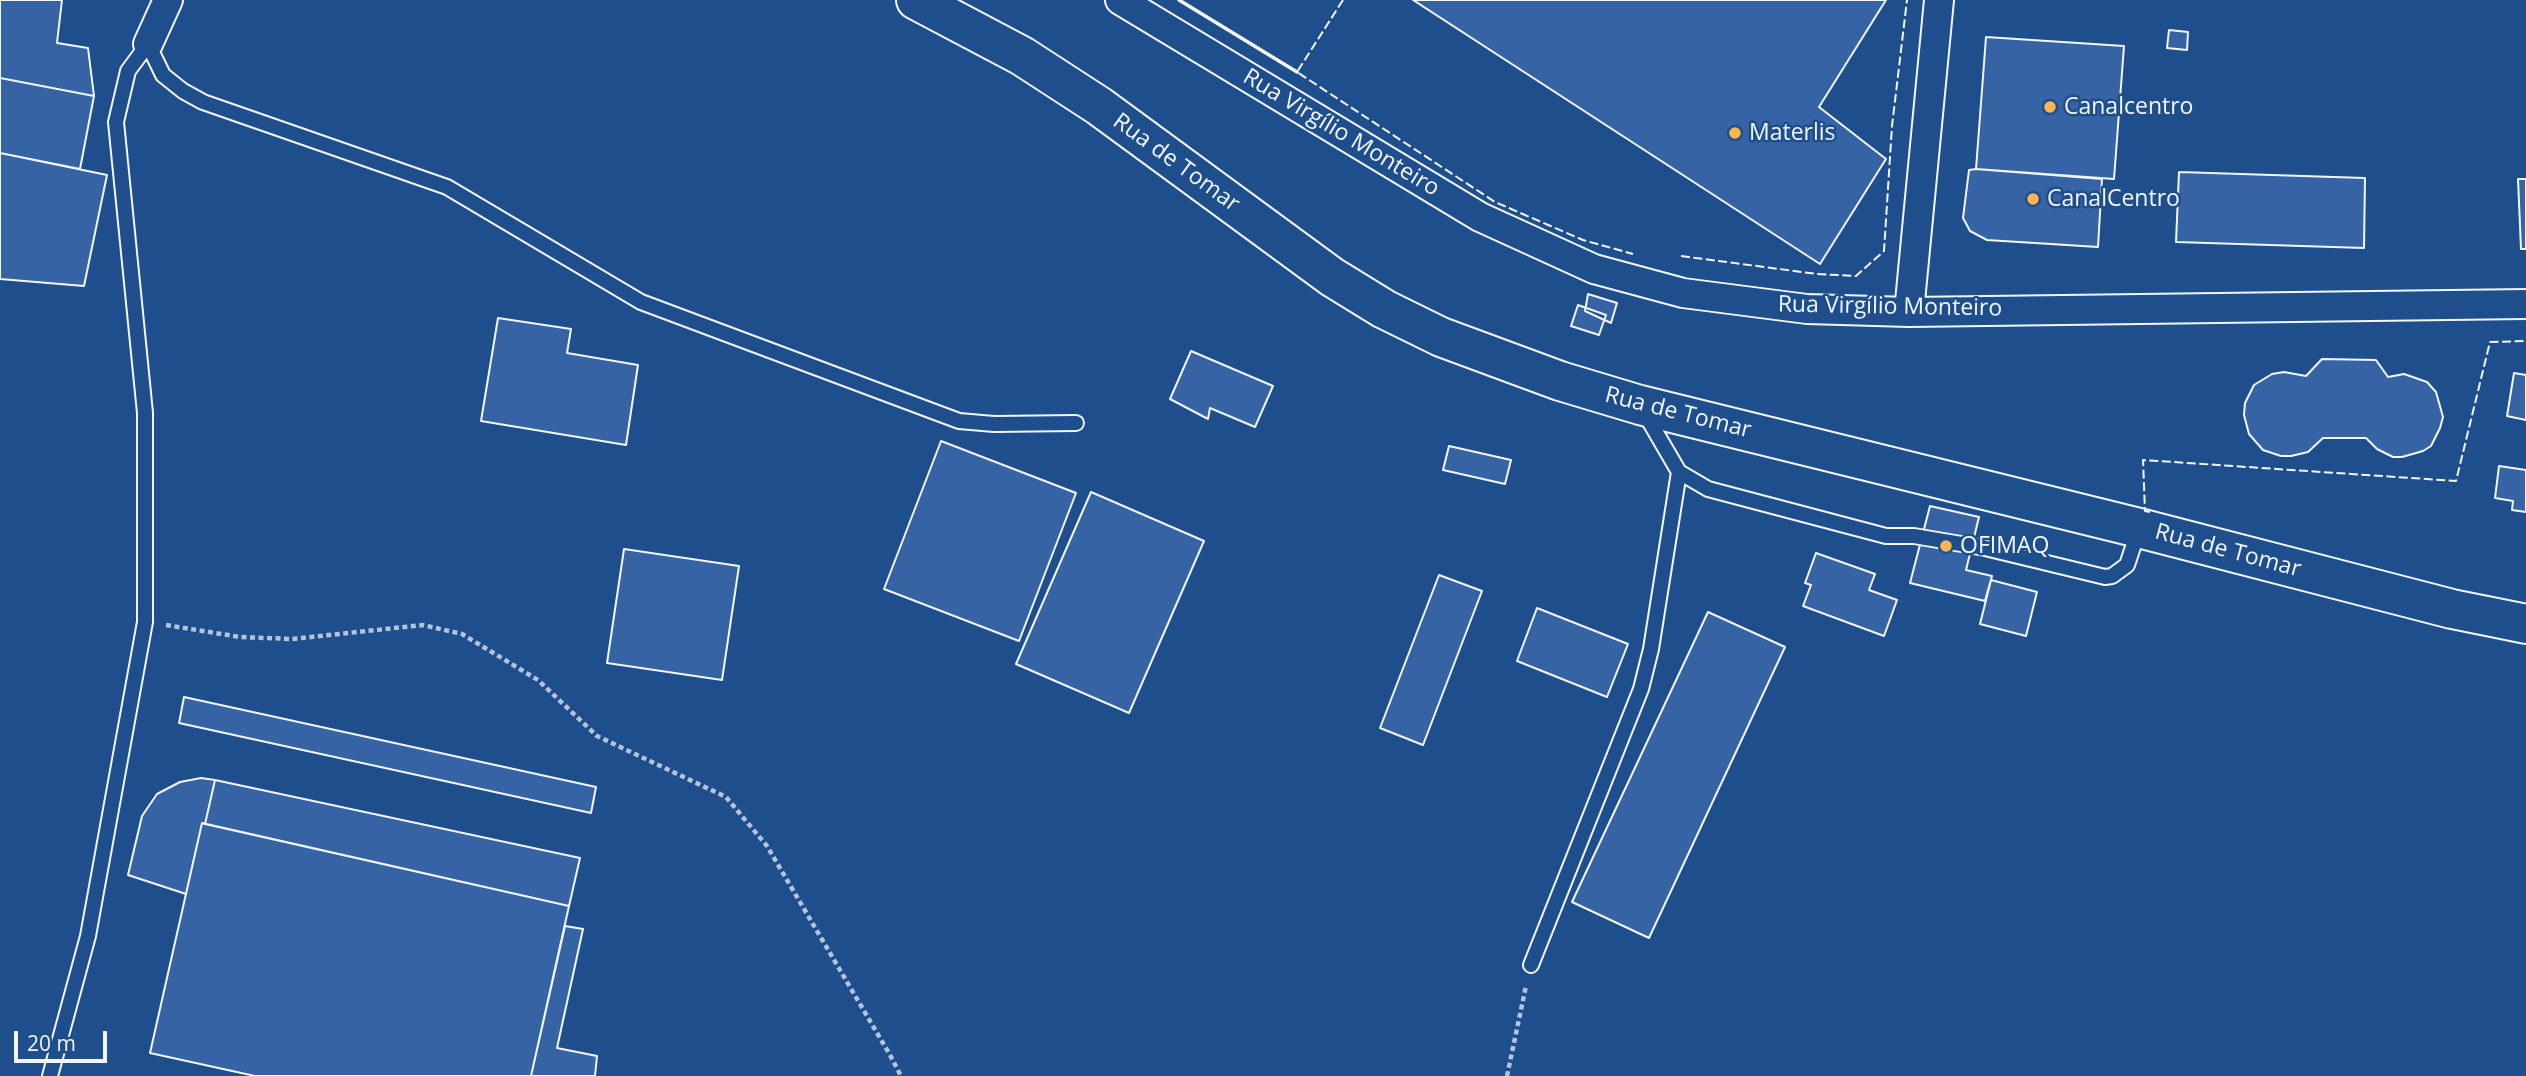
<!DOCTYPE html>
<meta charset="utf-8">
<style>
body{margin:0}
#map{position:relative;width:2526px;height:1076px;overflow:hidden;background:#1f4e8c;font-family:"Open Sans",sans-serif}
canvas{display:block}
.scale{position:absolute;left:14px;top:1031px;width:93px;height:32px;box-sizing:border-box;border:4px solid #f2f6ff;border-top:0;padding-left:9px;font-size:21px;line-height:24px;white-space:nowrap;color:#f2f6ff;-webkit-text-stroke:5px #1f4e8c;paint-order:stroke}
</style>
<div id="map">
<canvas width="2526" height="1076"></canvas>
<div class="scale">20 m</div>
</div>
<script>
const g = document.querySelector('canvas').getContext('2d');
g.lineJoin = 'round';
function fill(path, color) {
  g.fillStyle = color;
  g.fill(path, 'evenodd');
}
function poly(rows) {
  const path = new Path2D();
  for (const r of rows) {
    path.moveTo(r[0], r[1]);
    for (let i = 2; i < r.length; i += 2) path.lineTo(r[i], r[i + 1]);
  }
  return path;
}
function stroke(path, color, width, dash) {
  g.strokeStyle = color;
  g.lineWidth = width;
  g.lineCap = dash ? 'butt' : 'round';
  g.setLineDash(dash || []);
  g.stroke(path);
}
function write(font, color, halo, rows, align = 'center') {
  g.font = font + ' "Open Sans",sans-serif';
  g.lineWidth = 5;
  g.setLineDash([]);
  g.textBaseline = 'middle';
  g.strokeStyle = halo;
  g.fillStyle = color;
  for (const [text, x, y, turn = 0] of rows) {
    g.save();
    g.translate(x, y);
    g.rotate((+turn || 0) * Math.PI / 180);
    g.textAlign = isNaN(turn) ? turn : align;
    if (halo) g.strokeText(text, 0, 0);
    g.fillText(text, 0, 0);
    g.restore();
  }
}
const building = poly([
 [0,0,62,0,57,43,88,48,94,96,0,78,0,0],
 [1413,0,1886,0,1819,107,1886,159,1820,264,1413,0],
 [2169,30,2188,32,2187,50,2167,48,2169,30],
 [1986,37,2124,46,2114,179,1976,169,1986,37],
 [0,78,94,96,80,169,0,153,0,78],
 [0,153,107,175,84,286,0,279,0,153],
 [1976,169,2102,179,2098,247,1987,240,1970,231,1963,218,1969,170,1976,169],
 [2179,172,2365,178,2364,248,2176,242,2179,172],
 [2518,179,2526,179,2526,249,2521,249,2518,179],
 [1588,294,1617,303,1611,323,1585,311,1588,294],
 [1578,305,1606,315,1599,335,1571,326,1578,305],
 [498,318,571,329,567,353,638,365,626,445,481,421,498,318],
 [1191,351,1273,386,1255,427,1210,408,1208,419,1170,399,1191,351],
 [2322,359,2376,360,2388,377,2404,374,2427,382,2436,392,2443,417,2440,428,2431,446,2423,451,2402,457,2393,457,2377,449,2366,438,2323,438,2308,452,2291,456,2281,456,2263,450,2249,434,2244,415,2245,403,2254,385,2272,374,2284,372,2306,376,2322,359],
 [2514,373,2526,375,2526,420,2507,416,2514,373],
 [941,441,1076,493,1019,641,884,589,941,441],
 [1449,446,1511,460,1505,484,1443,470,1449,446],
 [2499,466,2526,470,2526,512,2512,510,2513,501,2495,498,2499,466],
 [1091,492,1204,541,1129,713,1016,664,1091,492],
 [1930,506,1979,517,1966,570,1992,576,1985,601,1910,583,1930,506],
 [624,549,739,566,722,680,607,663,624,549],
 [1816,553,1875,574,1869,590,1897,600,1884,636,1803,606,1811,585,1805,583,1816,553],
 [1439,575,1482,591,1423,745,1380,728,1439,575],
 [1991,580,2037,592,2026,636,1980,624,1991,580],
 [1537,608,1628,644,1607,697,1517,661,1537,608],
 [1708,612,1785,647,1649,938,1572,902,1708,612],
 [184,697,596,787,591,813,179,723,184,697],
 [201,778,215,780,205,824,202,823,186,894,128,875,142,816,157,794,180,782,201,778],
 [215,780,580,858,569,906,205,824,215,780],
 [202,823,569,906,531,1076,255,1076,150,1053,202,823],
 [565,926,583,929,557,1048,597,1056,595,1076,531,1076,565,926]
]);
const path = poly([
 [166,625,240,637,292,639,423,625,462,634,538,680,597,736,726,797,767,846,890,1055,901,1076],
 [1507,1076,1526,986]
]);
const lane = poly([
 [1644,412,1679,472,1708,489,1886,536,1914,536,1985,548,2105,577,2112,576,2127,565,2139,529],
 [1531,965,1641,689,1651,649,1679,472],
 [50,1076,88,936,145,622,145,413,116,122,128,71,148,44,163,75,183,91,203,102,447,187,641,302,959,421,994,424,1076,423]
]);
const street = poly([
 [1120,0,1480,217,1594,269,1683,293,1807,309,1909,312,2526,304],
 [148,44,168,0],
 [1909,312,1939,0]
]);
const primary = poly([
 [916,0,1022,56,1099,106,1332,277,1384,309,1441,337,1560,381,1640,405,2139,528,2452,609,2526,624]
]);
const fence = poly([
 [1343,0,1297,72,1495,202,1583,240,1633,254],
 [1681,256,1817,274,1856,276,1884,251,1892,126,1907,0],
 [2150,512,2145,511,2143,460,2456,481,2490,342,2526,341]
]);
const wall = poly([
 [1179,0,1297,72]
]);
const markers = [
 [2050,107,7,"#ffb74d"],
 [1735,133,7,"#ffb74d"],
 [2033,199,7,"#ffb74d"],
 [1946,546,7,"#ffb74d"]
];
const poiNames = [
 ["Canalcentro",2064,107],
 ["Materlis",1749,133],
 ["CanalCentro",2047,199],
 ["OFIMAQ",1960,546]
];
const streetNames = [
 ["Rua Virgílio Monteiro",1341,133,31],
 ["Rua de Tomar",1176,163,36],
 ["Rua Virgílio Monteiro",1890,307,1],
 ["Rua de Tomar",1678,413,14],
 ["Rua de Tomar",2228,551,15]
];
fill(building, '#3563a3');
stroke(building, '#f2f6ff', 2);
stroke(lane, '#f2f6ff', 18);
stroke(street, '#f2f6ff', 32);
stroke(primary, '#f2f6ff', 42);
stroke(path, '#b3c4dc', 4.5, [5, 3.5]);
stroke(lane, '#1f4e8c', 14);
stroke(street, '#1f4e8c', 28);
stroke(primary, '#1f4e8c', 38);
stroke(fence, '#f2f6ff', 2, [9, 3.5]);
stroke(wall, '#f2f6ff', 3.5);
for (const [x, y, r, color] of markers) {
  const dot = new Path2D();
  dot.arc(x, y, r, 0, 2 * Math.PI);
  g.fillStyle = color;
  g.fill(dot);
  stroke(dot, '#1f4e8c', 2.5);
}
write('23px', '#f2f6ff', '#1f4e8c', poiNames, 'left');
write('23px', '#f2f6ff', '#1f4e8c', streetNames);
</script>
